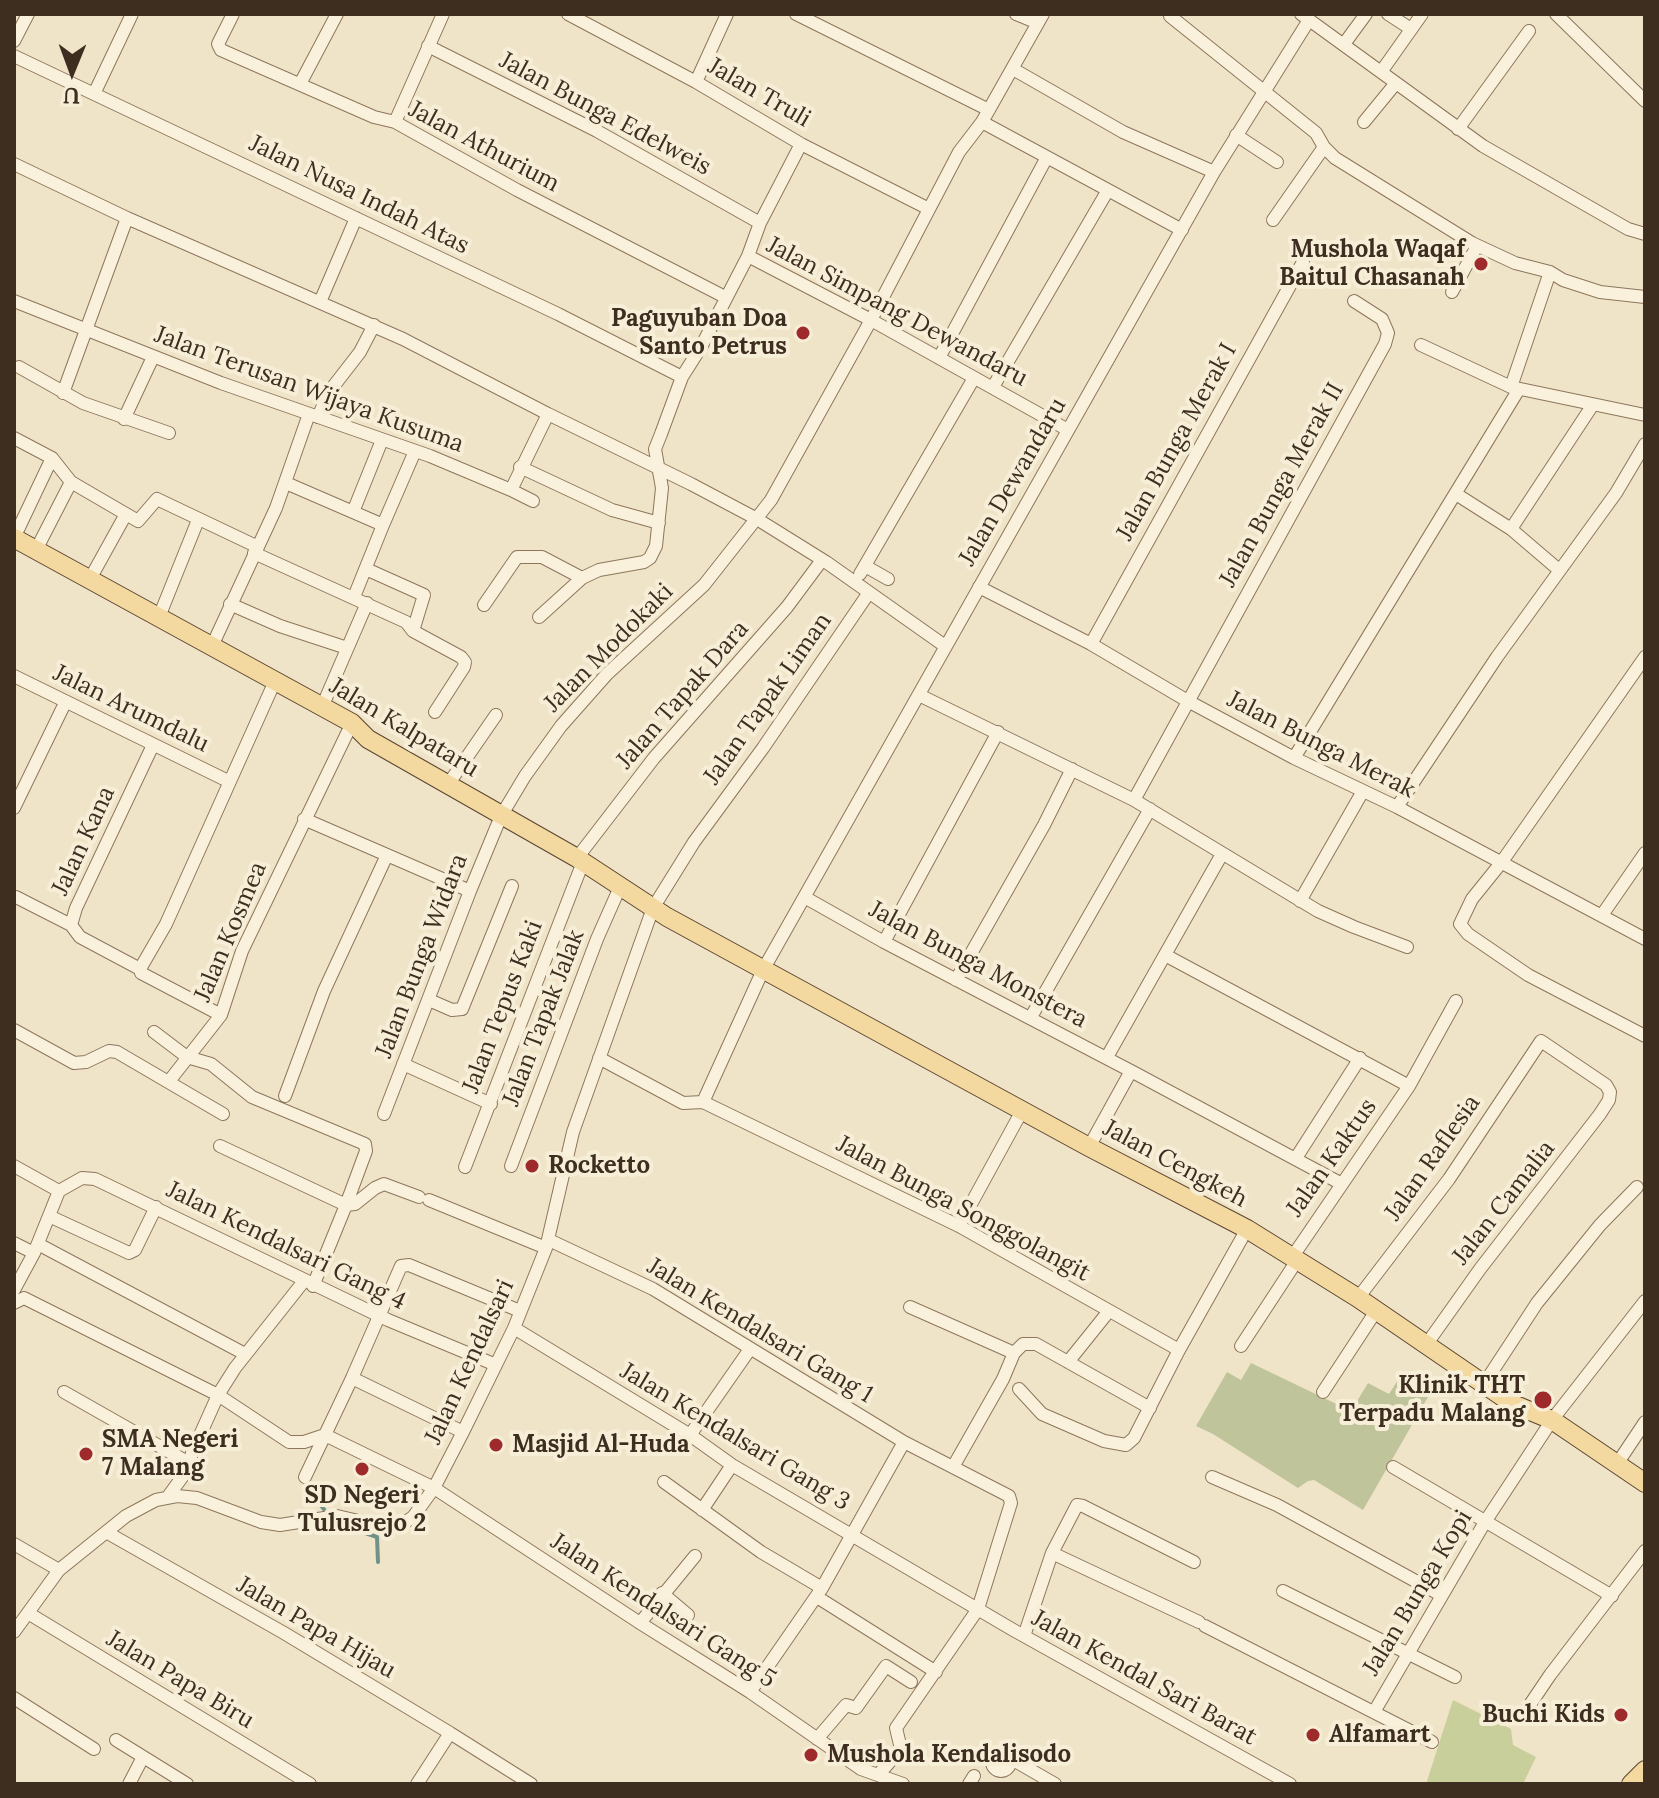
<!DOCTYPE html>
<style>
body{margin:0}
#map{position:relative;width:1659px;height:1798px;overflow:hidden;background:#f0e4c8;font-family:Lora,serif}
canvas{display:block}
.frame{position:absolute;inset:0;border:16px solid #3d2e20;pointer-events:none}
.north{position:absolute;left:32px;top:32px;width:80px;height:80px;-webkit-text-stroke:6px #f7eed8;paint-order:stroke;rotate:181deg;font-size:22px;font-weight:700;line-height:32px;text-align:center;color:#3d2e20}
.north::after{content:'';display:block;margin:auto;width:28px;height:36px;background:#3d2e20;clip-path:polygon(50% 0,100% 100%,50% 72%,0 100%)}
</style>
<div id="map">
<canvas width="1659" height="1798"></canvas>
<div class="frame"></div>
<div class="north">U</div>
</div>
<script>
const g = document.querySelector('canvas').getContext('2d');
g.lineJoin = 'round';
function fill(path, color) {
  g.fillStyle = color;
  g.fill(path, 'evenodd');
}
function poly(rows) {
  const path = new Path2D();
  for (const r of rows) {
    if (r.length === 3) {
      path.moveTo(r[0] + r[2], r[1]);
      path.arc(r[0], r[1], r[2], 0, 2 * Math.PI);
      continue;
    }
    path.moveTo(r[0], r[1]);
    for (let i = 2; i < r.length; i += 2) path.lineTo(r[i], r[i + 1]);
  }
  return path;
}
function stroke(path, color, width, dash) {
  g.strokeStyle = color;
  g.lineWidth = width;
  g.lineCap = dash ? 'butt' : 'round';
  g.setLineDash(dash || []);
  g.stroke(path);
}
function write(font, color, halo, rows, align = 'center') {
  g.font = font + ' Lora,serif';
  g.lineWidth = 8;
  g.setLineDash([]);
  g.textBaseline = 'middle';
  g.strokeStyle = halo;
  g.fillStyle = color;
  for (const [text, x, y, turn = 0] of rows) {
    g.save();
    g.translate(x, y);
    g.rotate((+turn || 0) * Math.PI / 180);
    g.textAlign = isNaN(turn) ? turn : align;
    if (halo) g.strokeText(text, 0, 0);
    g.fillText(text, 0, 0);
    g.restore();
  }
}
const green = poly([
 [1453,1700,1511,1729,1513,1745,1536,1757,1523,1784,1426,1784]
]);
const cemetery = poly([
 [1251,1363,1351,1411,1368,1383,1389,1394,1398,1380,1428,1397,1363,1510,1314,1480,1308,1481,1298,1488,1213,1434,1196,1426,1227,1372,1241,1380]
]);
const stream = poly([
 [305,1486,327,1513],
 [336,1523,377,1537,378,1562]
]);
const street = poly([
 [233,14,218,44,221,50,374,117,395,122,517,190,725,297],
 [568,14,696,82,801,144,929,209],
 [796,14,989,110],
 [1016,14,1038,23],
 [1301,14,1483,146,1628,229,1645,234],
 [1388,14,1411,29],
 [1556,14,1645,101],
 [1170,16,1316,133,1324,147,1335,158,1472,243,1515,263,1550,272,1563,280,1600,292,1645,297],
 [14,41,28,14],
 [1344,44,1366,14],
 [428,46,597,131,760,223],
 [14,56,558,314,682,377],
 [1013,69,1123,132,1214,172],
 [1381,72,1422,14],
 [696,82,727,14],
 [300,84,337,14],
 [94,94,132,14],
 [395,122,443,14],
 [982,122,1182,230],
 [1364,122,1396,83],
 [1458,129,1529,31],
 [1236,135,1277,162],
 [14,164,127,218,403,339,548,414,691,484,757,519,826,562,945,646],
 [1273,220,1324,147],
 [748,256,871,320,1068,430],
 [1452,292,1477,246],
 [14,301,221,383,430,456,511,490,548,414],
 [320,302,356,218],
 [1421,345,1511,387,1645,415],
 [939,358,1047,157],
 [19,367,83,403,169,433],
 [993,387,1108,190],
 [1511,387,1550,272],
 [63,393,127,218],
 [318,417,329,392,360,352,374,325],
 [124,419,153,357],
 [14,438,52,458,71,482,138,521,157,499,258,547],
 [520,467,612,510,659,523],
 [286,483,383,525,354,597],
 [511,490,533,501],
 [1456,494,1511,529,1559,570],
 [353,512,382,440],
 [383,525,415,451],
 [1511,529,1592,406],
 [14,538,52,458],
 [36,550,71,482],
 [254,553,406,622,413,631,461,657,465,662,464,667,435,712],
 [865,566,888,579],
 [366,569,424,595,413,631],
 [860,574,974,378],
 [90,579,126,514],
 [979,587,1091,644,1186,700,1294,758,1397,807,1645,939],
 [230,604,280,626,347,648],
 [484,605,517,557,542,557,582,578],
 [159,617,198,520],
 [539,617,582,578,599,570,644,562,650,558,656,546,662,488,655,449,661,434,682,377,701,347,748,256,760,223,801,144],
 [1091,644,1303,262],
 [212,646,276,508,309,414],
 [1645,657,1501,863,1472,899,1460,924,1468,934,1528,975,1645,1036],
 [14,676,228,781],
 [919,695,1134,800,1318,911,1354,927,1407,947],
 [322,707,367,603],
 [153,745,76,908,71,925,80,937,140,969,141,973,221,1015],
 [1294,758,1519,389],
 [449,783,496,715],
 [1134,800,1385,344,1388,333,1382,319,1354,301],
 [1397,807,1497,657,1616,493,1645,444],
 [14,808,65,703],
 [304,819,470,891],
 [577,858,654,758,787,607,822,560],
 [16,897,71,925],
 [806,898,884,942,1131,1071,1089,1147],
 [1300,901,1363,791],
 [1602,915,1645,853],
 [884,942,998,732],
 [1165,955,1409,1086],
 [140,969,166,924,275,681],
 [956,980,1044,825,1072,769],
 [429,1000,452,1010,462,1009,512,886],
 [1031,1017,1150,809],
 [14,1030,74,1063,86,1062,109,1051,117,1052,223,1114],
 [154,1032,187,1057,211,1064,252,1097,365,1144,366,1151,346,1205,313,1286],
 [1107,1057,1222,854],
 [599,1058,683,1103,703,1102,959,1226,1179,1350,1247,1229],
 [403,1064,491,1104],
 [1131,1071,1340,1183],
 [170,1080,221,1015,242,951,352,723],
 [285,1096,324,991,387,855],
 [703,1102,763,970,1214,172,1309,20],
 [384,1114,470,891,501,816,525,776,561,726,607,674,704,585,771,500,871,320,959,152,982,122,1043,14],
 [220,1146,346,1205,355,1204,375,1188,384,1184,419,1197],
 [1296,1158,1360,1058],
 [14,1166,59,1191],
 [511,1166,597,939,620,887],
 [465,1167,583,862],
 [59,1191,82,1178,95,1179,388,1320,496,1365],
 [429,1200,546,1248],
 [49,1216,129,1253,135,1250,156,1207],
 [959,1226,1023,1109],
 [549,1240,653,1289,904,1442,1009,1496,1011,1503,978,1609,896,1728,901,1749,878,1775],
 [14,1243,34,1253],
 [38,1244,245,1354],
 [1293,1256,1409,1086,1456,1001],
 [14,1290,34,1253,59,1191],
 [1358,1298,1449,1179,1541,1041,1606,1085,1610,1092,1609,1100,1600,1114,1480,1269,1426,1345],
 [14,1303,24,1298,218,1395,289,1442,304,1442,325,1435,434,1488,640,1623,750,1692,861,1769,903,1784],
 [910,1307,1014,1353],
 [514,1328,690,1435,732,1465,1015,1631,1290,1784],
 [1241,1346,1298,1259],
 [1068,1362,1109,1311],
 [352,1378,463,1432],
 [1484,1384,1537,1303,1600,1225,1637,1187],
 [1019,1389,1042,1414,1104,1441,1126,1445,1134,1438,1179,1350],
 [64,1392,189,1463],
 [1323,1392,1376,1311],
 [690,1435,750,1349],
 [1617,1464,1645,1422],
 [953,1467,1003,1379,1014,1353,1023,1344,1036,1344,1150,1408],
 [1393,1467,1612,1596],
 [305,1477,352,1378,401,1266,409,1265,520,1311],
 [1212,1477,1277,1505,1441,1595],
 [664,1482,761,1552,822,1588],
 [167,1498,188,1469,192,1453,218,1395,235,1368,304,1281],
 [702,1510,732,1465],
 [106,1532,284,1633,450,1733,417,1784],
 [14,1544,59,1570],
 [1052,1553,1199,1622],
 [1283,1591,1455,1677],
 [662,1593,688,1615],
 [817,1597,936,1672],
 [28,1613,310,1784],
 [640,1623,695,1556],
 [1205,1626,1432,1742],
 [14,1632,59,1570,126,1516,156,1500,177,1496,197,1498,261,1522,280,1525,337,1516,380,1526,398,1527,413,1517,434,1488,463,1432,514,1328,546,1248,573,1132,653,908,694,842,763,748,868,594],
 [1024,1636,1052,1553,1077,1505,1083,1506,1194,1562],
 [750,1692,822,1588,904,1442],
 [14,1698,94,1749],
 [1374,1712,1485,1522,1552,1420,1645,1301],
 [1523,1715,1550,1675,1645,1551],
 [450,1733,531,1784],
 [817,1739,846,1705,856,1708,886,1666,911,1682],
 [116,1740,187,1784],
 [1001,1762,9],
 [1008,1757,1055,1784],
 [129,1784,143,1757],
 [969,1784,974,1776]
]);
const primary = poly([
 [14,538,352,723,368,739,577,858,667,917,1089,1147,1247,1229,1358,1298,1513,1404,1552,1420,1645,1483],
 [1631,1784,1645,1770]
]);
const markers = [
 [1481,264,8,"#9e2a2b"],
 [803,333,8,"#9e2a2b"],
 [532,1166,8,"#9e2a2b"],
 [1543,1400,10,"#9e2a2b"],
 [496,1445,8,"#9e2a2b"],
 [86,1454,8,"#9e2a2b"],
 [362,1469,8,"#9e2a2b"],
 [1621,1715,8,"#9e2a2b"],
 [1313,1735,8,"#9e2a2b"],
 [811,1755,8,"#9e2a2b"]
];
const streetNames = [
 ["Jalan Truli",759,93,30],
 ["Jalan Bunga Edelweis",605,114,28],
 ["Jalan Athurium",484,147,28],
 ["Jalan Nusa Indah Atas",359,195,26],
 ["Jalan Simpang Dewandaru",897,312,28],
 ["Jalan Terusan Wijaya Kusuma",309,390,20],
 ["Jalan Bunga Merak I",1177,442,-61],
 ["Jalan Dewandaru",1013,482,-60],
 ["Jalan Bunga Merak II",1282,485,-61],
 ["Jalan Modokaki",609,648,-45],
 ["Jalan Tapak Dara",683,695,-49],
 ["Jalan Tapak Liman",768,699,-55],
 ["Jalan Arumdalu",131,709,26],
 ["Jalan Kalpataru",404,728,31],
 ["Jalan Bunga Merak",1321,745,27],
 ["Jalan Kana",84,841,-65],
 ["Jalan Kosmea",231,932,-67],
 ["Jalan Bunga Widara",422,956,-69],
 ["Jalan Bunga Monstera",978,965,28],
 ["Jalan Tepus Kaki",503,1007,-69],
 ["Jalan Tapak Jalak",544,1018,-69],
 ["Jalan Kaktus",1332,1158,-55],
 ["Jalan Raflesia",1433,1158,-55],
 ["Jalan Cengkeh",1175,1164,28],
 ["Jalan Camalia",1504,1203,-52],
 ["Jalan Bunga Songgolangit",963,1209,28],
 ["Jalan Kendalsari Gang 4",286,1246,26],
 ["Jalan Kendalsari Gang 1",760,1331,31],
 ["Jalan Kendalsari",470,1362,-65],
 ["Jalan Kendalsari Gang 3",735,1437,31],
 ["Jalan Bunga Kopi",1418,1593,-59],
 ["Jalan Kendalsari Gang 5",663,1611,33],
 ["Jalan Papa Hijau",316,1628,30],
 ["Jalan Kendal Sari Barat",1144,1678,29],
 ["Jalan Papa Biru",180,1680,31]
];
const poiNames = [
 ["Mushola Waqaf",1465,250,"right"],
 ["Baitul Chasanah",1465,278,"right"],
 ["Paguyuban Doa",787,319,"right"],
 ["Santo Petrus",787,347,"right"],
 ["Rocketto",548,1166],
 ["Klinik THT",1525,1386,"right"],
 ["Terpadu Malang",1525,1414,"right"],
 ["SMA Negeri",102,1440],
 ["7 Malang",102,1468],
 ["Masjid Al-Huda",512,1445],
 ["SD Negeri",362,1496,"center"],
 ["Tulusrejo 2",362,1524,"center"],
 ["Buchi Kids",1605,1715,"right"],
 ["Alfamart",1329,1735],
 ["Mushola Kendalisodo",827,1755]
];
fill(green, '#c9cf9b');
fill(cemetery, '#bfc49a');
stroke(stream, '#6f938a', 4);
stroke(street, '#8d765c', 14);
stroke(primary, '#5b4430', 20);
stroke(street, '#faf1dc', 12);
stroke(primary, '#f3d9a0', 18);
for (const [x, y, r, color] of markers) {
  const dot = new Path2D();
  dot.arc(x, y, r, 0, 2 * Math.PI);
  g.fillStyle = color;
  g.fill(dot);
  stroke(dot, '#f7eed8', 3);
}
write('24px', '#3d2e20', '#f7eed8', streetNames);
write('bold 24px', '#3d2e20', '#f7eed8', poiNames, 'left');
</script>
